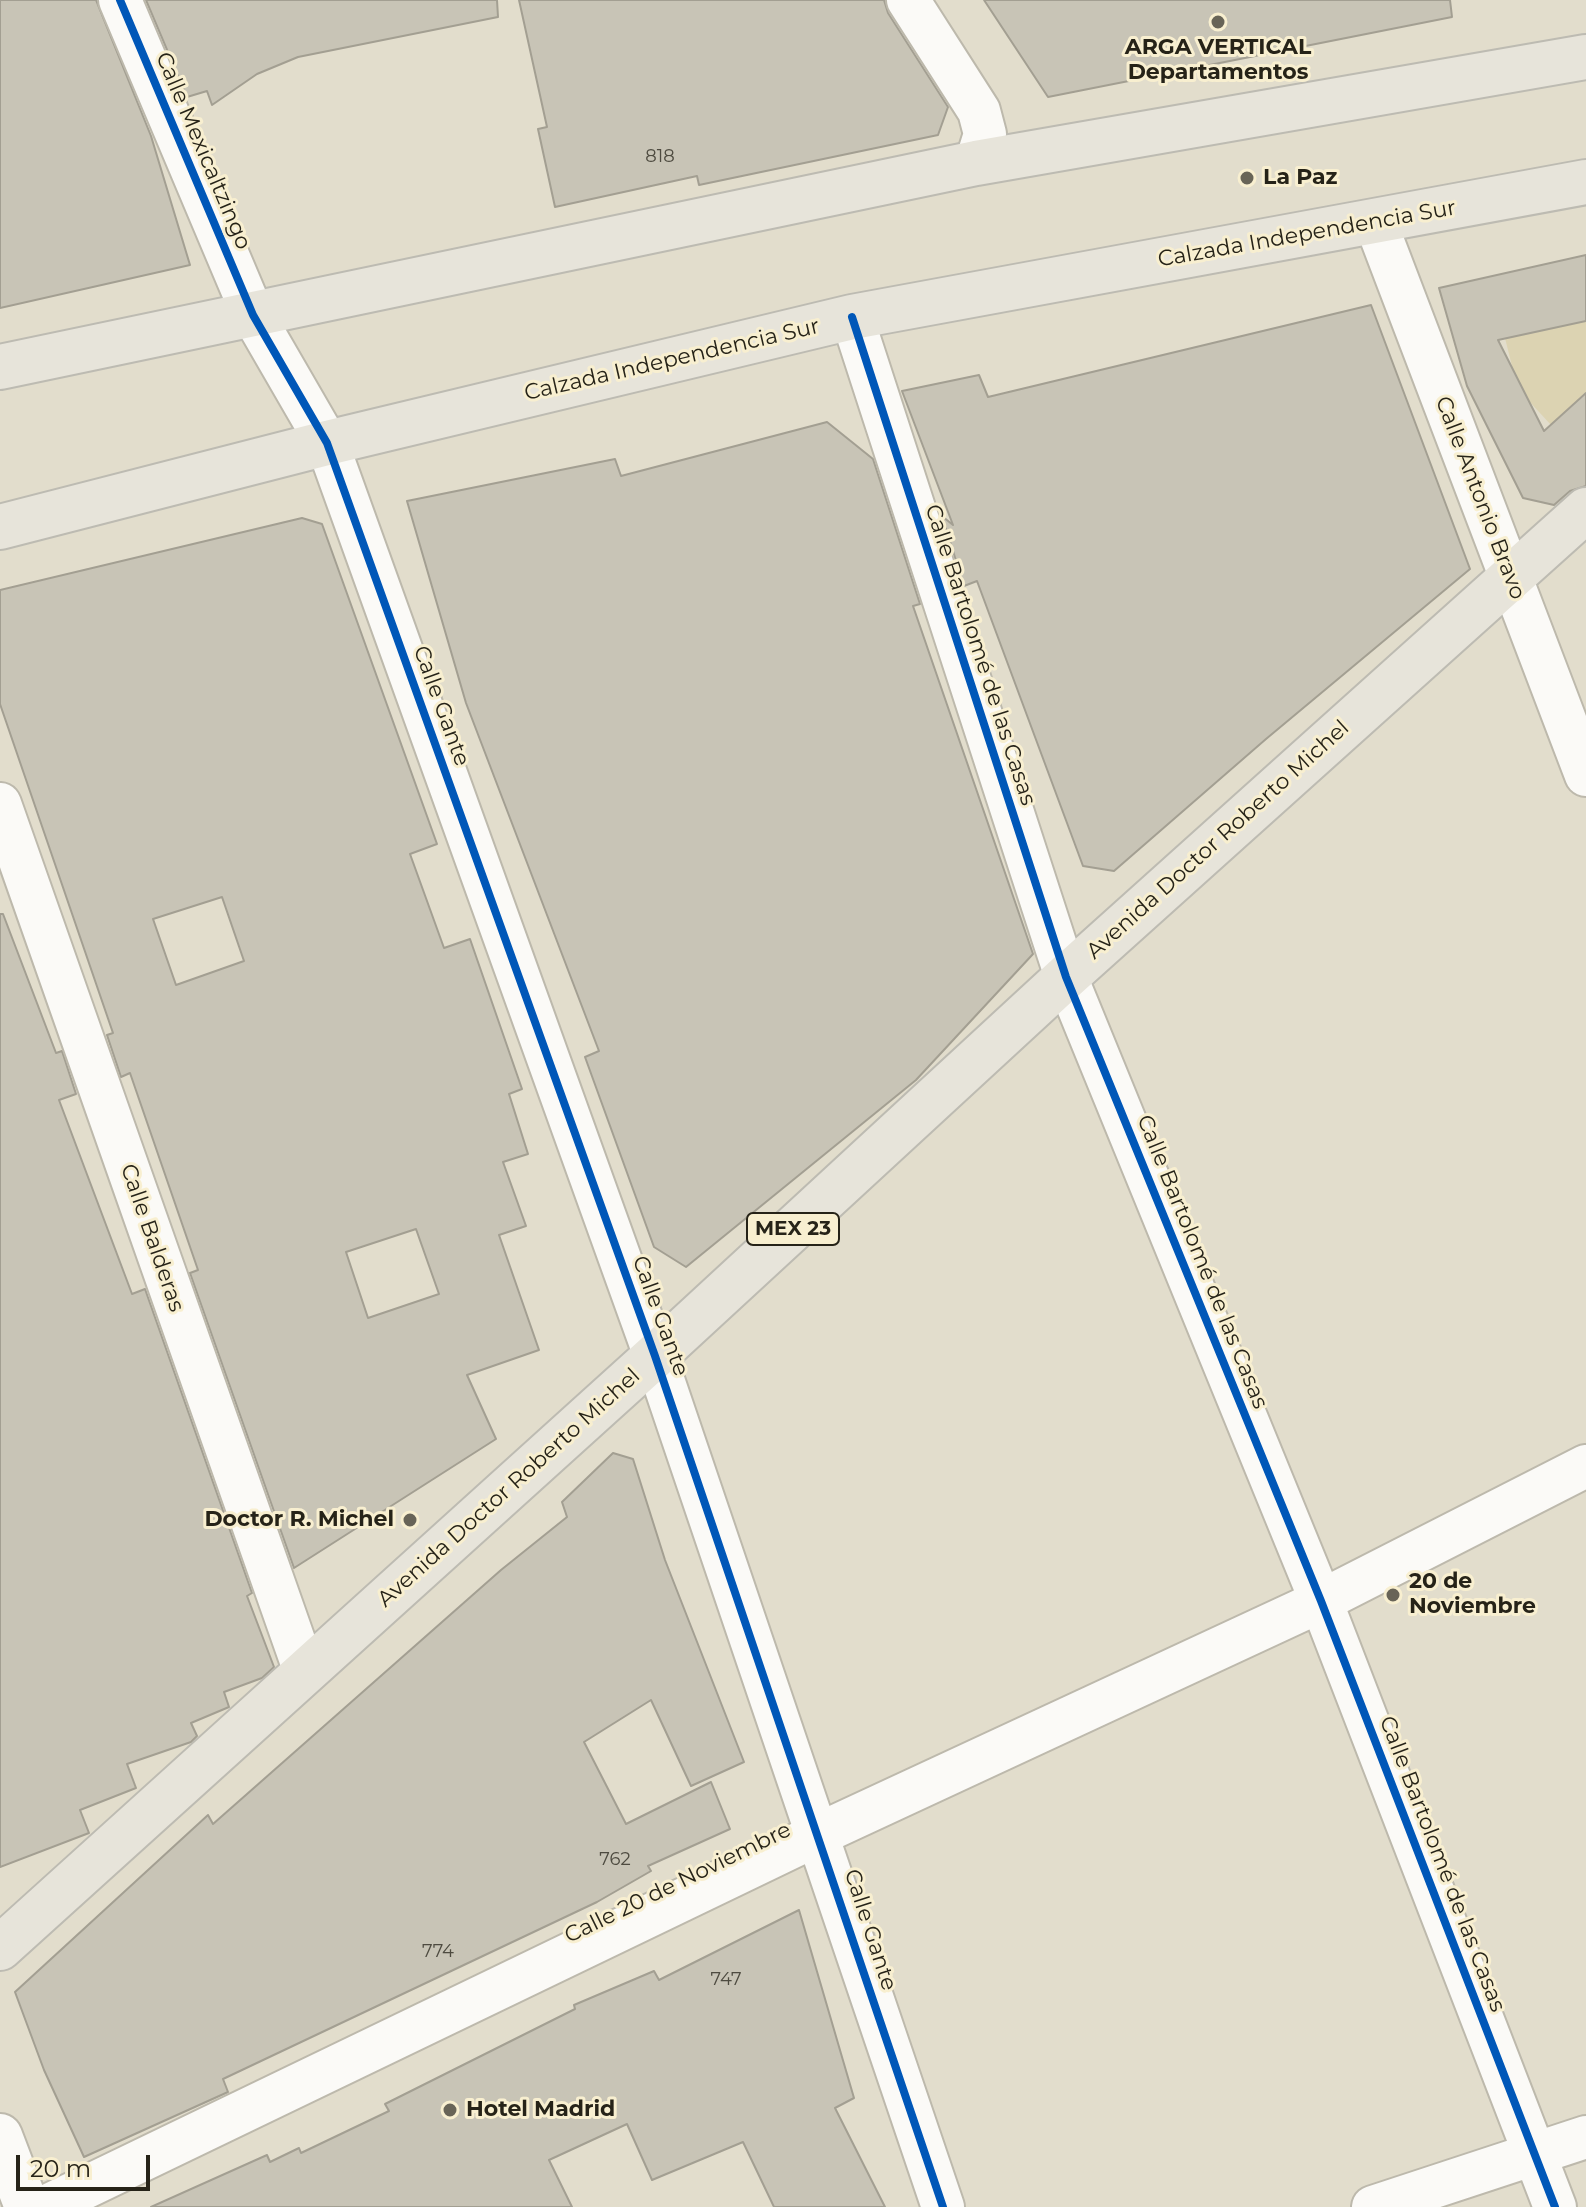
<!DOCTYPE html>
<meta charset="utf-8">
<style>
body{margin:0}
#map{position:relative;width:1586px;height:2207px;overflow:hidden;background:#e2ddcc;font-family:Montserrat,sans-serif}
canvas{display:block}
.scale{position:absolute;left:16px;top:2155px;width:134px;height:36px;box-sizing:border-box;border:4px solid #262318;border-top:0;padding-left:10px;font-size:24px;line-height:28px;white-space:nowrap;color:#262318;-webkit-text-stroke:6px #f8efd0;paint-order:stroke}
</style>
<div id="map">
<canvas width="1586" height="2207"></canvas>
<div class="scale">20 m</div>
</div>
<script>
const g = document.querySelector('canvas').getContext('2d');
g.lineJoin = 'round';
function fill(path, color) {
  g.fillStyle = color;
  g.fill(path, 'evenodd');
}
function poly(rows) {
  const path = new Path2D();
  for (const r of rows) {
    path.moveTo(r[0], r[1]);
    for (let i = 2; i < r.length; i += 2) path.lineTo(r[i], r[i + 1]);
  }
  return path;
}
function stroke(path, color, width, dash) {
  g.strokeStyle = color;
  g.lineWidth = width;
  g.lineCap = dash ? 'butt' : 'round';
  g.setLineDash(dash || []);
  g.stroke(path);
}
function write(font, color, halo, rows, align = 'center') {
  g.font = font + ' Montserrat,sans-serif';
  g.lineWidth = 6;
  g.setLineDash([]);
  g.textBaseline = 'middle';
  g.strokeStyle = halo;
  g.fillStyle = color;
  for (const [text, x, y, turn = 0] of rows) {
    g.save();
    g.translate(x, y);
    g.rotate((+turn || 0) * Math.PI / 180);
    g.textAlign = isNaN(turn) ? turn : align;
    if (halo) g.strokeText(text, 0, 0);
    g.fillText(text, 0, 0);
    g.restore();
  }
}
const green = poly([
 [1586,321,1586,393,1551,425,1528,400,1513,370,1505,338]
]);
const building = poly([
 [0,0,96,0,151,136,190,265,0,308,0,0],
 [146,0,497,0,498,17,298,57,257,74,212,105,207,91,187,97,146,0],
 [519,0,884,0,888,13,948,107,938,135,699,185,697,176,555,207,538,129,547,127,519,0],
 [984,0,1450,0,1452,17,1048,97,984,0],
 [1586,255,1586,321,1498,340,1544,431,1586,393,1586,486,1570,491,1554,505,1523,498,1467,386,1439,288,1586,255],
 [1371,305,1470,569,1266,739,1114,871,1083,866,977,581,964,586,942,516,953,525,902,391,979,375,988,397,1371,305],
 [827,422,873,459,920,604,913,606,1033,954,916,1080,686,1267,654,1247,585,1057,599,1051,466,703,407,501,615,459,621,476,827,422],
 [302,518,322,524,437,844,410,854,444,948,470,939,522,1089,509,1094,528,1154,503,1162,526,1226,499,1235,539,1350,467,1375,496,1439,294,1568,190,1273,198,1270,130,1073,121,1077,107,1035,113,1033,0,704,0,590,302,518],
 [222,897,244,961,176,985,153,919,222,897],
 [416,1229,439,1294,368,1318,346,1252,416,1229],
 [0,914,3,914,56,1053,62,1051,76,1094,59,1100,132,1294,145,1289,252,1593,247,1596,274,1667,262,1678,224,1692,229,1707,191,1723,197,1736,191,1742,127,1764,136,1788,80,1810,89,1833,0,1867,0,914],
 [613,1453,633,1459,665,1560,744,1762,691,1786,651,1700,584,1742,626,1824,711,1782,730,1829,648,1866,651,1871,597,1902,223,2079,228,2092,84,2157,44,2070,15,1992,208,1815,213,1824,501,1570,567,1517,562,1502,613,1453],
 [799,1910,854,2098,835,2108,885,2207,774,2207,743,2142,652,2180,627,2124,549,2160,572,2207,151,2207,267,2155,270,2162,299,2148,301,2153,389,2111,385,2104,575,2009,574,2005,654,1971,659,1980,799,1910]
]);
const minor = poly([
 [120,0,253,315,327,443,655,1356,943,2207],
 [908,0,979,111,985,134,976,163],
 [1375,221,1586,775],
 [852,317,1066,977,1321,1601,1555,2207],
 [0,804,305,1672],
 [45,2207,819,1834,1321,1601,1586,1466],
 [1373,2207,1586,2137]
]);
const tertiary = poly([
 [0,2136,27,2207]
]);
const primary = poly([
 [0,367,976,163,1586,57],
 [0,527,327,443,852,317,1586,182],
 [0,1948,655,1356,1066,977,1586,510]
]);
const cycleway = poly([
 [120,0,253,315,327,443,655,1356,943,2207],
 [852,317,1066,977,1321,1601,1555,2207]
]);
const markers = [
 [1218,22,8,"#686457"],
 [1247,178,8,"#686457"],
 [410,1520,8,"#686457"],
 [1393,1595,8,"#686457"],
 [450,2110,8,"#686457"]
];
const numberNames = [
 ["818",660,157],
 ["762",615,1860],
 ["774",438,1952],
 ["747",726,1980]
];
const shields = [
 [793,1229,92]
];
const shieldNames = [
 ["MEX 23",793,1229]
];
const poiNames = [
 ["ARGA VERTICAL",1218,48,"center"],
 ["Departamentos",1218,73,"center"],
 ["La Paz",1263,178],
 ["Doctor R. Michel",394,1520,"right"],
 ["20 de",1409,1582],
 ["Noviembre",1409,1607],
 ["Hotel Madrid",466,2110]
];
const streetNames = [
 ["Calle Mexicaltzingo",203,151,67],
 ["Calzada Independencia Sur",1307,234,-10],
 ["Calzada Independencia Sur",672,360,-13],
 ["Calle Antonio Bravo",1480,498,69],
 ["Calle Bartolomé de las Casas",980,655,72],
 ["Calle Gante",441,706,70],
 ["Avenida Doctor Roberto Michel",1218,840,-42],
 ["Calle Balderas",152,1238,71],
 ["Calle Bartolomé de las Casas",1202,1262,68],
 ["Calle Gante",660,1316,70],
 ["Avenida Doctor Roberto Michel",509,1488,-42],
 ["Calle Bartolomé de las Casas",1442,1864,69],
 ["Calle 20 de Noviembre",678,1883,-26],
 ["Calle Gante",870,1930,72]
];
fill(green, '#dcd3b2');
fill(building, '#c8c4b6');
stroke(building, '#a39f92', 2);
stroke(minor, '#bdb9ac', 46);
stroke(tertiary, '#bdb9ac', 48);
stroke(primary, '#bdbbb2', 48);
stroke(minor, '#fbfaf7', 42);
stroke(tertiary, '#fbfaf7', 44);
stroke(primary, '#e7e4da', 44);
stroke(cycleway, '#0057b8', 8);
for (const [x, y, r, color] of markers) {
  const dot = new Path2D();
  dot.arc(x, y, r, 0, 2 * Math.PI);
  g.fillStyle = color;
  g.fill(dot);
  stroke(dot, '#f8efd0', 3);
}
write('18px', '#4e4b40', null, numberNames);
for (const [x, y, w] of shields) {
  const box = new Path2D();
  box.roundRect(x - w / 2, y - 16, w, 32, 6);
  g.fillStyle = '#f8efd0';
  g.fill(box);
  stroke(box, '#262318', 2);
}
write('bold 20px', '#262318', null, shieldNames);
write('bold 22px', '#262318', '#f8efd0', poiNames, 'left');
write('22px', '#262318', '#f8efd0', streetNames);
</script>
